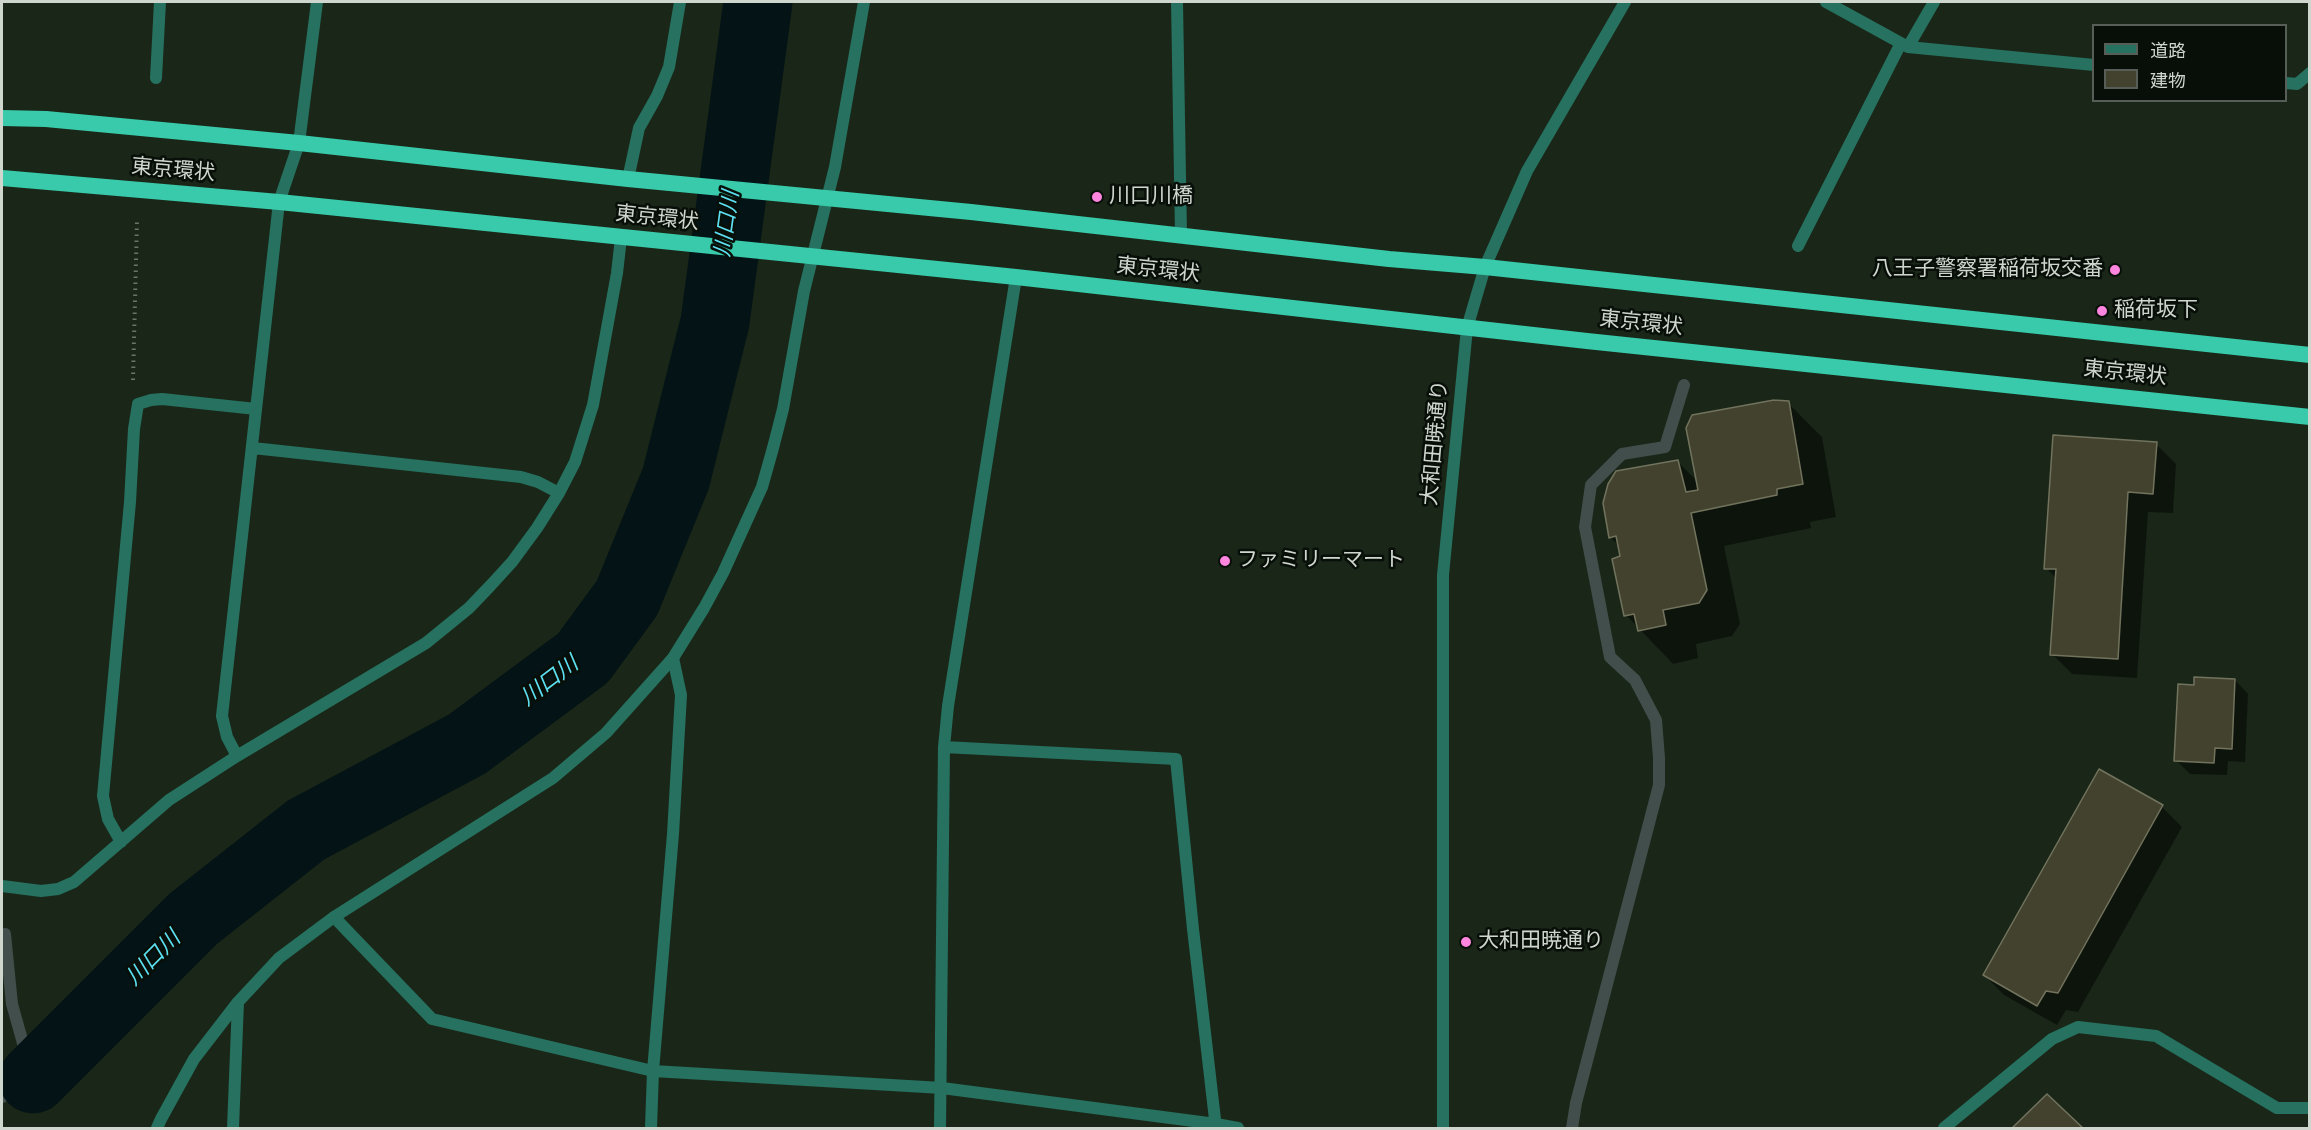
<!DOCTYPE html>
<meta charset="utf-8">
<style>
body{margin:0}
#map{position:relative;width:2311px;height:1130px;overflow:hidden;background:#1a2718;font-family:"Sofia Sans Condensed","Noto Sans JP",sans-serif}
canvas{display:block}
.frame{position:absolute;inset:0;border:3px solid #ced6cd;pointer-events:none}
.legend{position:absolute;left:2092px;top:24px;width:195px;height:78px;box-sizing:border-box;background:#080e08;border:2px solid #575e57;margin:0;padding:8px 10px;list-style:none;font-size:18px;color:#ced6cd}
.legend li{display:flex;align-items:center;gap:12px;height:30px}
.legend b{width:30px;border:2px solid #575e57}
</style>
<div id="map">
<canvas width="2311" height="1130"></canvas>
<div class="frame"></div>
<ul class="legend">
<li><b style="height:8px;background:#26715f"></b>道路</li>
<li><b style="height:16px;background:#42422e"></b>建物</li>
</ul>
</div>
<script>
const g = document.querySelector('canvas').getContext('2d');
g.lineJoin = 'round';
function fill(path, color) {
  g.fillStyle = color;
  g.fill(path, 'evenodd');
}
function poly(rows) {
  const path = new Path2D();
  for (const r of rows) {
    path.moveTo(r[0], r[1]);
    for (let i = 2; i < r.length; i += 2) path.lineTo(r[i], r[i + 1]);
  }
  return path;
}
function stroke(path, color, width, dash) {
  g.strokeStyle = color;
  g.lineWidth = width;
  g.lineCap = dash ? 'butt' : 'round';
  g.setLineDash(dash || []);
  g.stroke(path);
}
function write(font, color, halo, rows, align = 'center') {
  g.font = font + ' "Sofia Sans Condensed","Noto Sans JP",sans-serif';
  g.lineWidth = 5;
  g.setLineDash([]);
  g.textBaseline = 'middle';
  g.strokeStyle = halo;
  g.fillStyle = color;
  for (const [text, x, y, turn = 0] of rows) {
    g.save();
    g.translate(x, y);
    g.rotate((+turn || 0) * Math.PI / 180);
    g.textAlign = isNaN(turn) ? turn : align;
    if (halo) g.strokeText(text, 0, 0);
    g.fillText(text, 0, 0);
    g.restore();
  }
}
const shadow = poly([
 [1788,403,1822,437,1836,517,1810,522,1811,528,1724,546,1740,624,1732,636,1696,644,1698,658,1673,664,1626,615,1620,547,1611,538,1604,503,1677,461,1698,482],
 [2156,444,2176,464,2173,513,2148,512,2137,678,2072,674,2052,654,2057,579,2046,568],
 [2235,680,2248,694,2245,762,2228,761,2227,775,2190,774,2176,760,2195,686],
 [2099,771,2162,807,2182,827,2078,1012,2066,1010,2057,1025,2004,995,1984,975],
 [2047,1096,2081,1128,2015,1128]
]);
const stream = poly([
 [2,1097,33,1079,12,1004,5,934],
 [1572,1128,1576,1103,1659,785,1659,758,1656,720,1635,680,1610,657,1585,527,1591,485,1622,454,1665,447,1684,385]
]);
const river = poly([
 [33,1079,193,919,306,830,467,744,583,658,627,598,676,478,715,322,758,2]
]);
const building = poly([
 [1774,400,1789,401,1803,484,1777,489,1777,495,1691,513,1707,590,1699,603,1663,610,1666,625,1638,631,1634,614,1624,616,1612,559,1620,556,1616,536,1609,538,1603,503,1608,484,1616,471,1678,460,1686,492,1698,490,1686,428,1692,415,1774,400],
 [2053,435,2157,442,2153,494,2128,492,2118,659,2050,655,2056,569,2044,569,2053,435],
 [2194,677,2235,679,2232,749,2215,748,2214,763,2174,761,2178,684,2194,685,2194,677],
 [2099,769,2163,805,2058,993,2046,991,2037,1006,1983,975,2099,769],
 [2047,1094,2083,1128,2012,1128,2047,1094]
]);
const path = poly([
 [133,380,137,221]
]);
const service = poly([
 [156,78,160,2],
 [334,917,432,1019,653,1071,942,1088],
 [651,1128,653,1071,673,834,681,695,673,658]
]);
const minor = poly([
 [1177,2,1181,235],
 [1826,2,1908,47,2094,65],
 [1908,47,1934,2],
 [2286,83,2297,84,2310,73],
 [628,179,639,128,657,96,669,67,680,2],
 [1798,246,1901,43],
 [1485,267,1527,171,1625,2],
 [253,448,521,477,538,482,559,493],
 [944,747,1176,759,1193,929,1216,1128],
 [237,756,227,737,222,716,279,202],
 [121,842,108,819,103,796,130,502,134,429,138,404,151,400,162,399,256,409],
 [2,886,41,891,58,889,74,882,169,800,237,756,426,643,469,608,491,585,512,562,537,528,559,493,575,462,593,405,617,273,621,238],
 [942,1088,1216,1124,1238,1128],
 [157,1128,161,1119,194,1059,238,1002,279,958,334,917,553,778,606,733,673,658,704,608,723,573,762,487,773,448,783,409,804,291,835,167,864,2],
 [233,1128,238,1002],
 [940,1128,944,747,948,706,1016,277],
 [1944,1128,2052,1039,2078,1027,2156,1036,2277,1108,2310,1108]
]);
const tertiary = poly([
 [279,202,299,143,317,2],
 [1443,1128,1443,575,1467,328,1485,267]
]);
const trunk = poly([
 [2,118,46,119,299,143,628,179,971,212,1389,259,1485,267,2310,355],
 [2,178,279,202,1016,277,1587,341,2310,417]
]);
const markers = [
 [1097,197,6,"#ff85df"],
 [2115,270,6,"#ff85df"],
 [2102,311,6,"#ff85df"],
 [1225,561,6,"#ff85df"],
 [1466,942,6,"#ff85df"]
];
const streetNames = [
 ["東京環状",173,171,5],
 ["東京環状",657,219,6],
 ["東京環状",1158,271,6],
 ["東京環状",1641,324,6],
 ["東京環状",2125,374,6],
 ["大和田暁通り",1436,443,-85]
];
const poiNames = [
 ["川口川橋",1109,197],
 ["八王子警察署稲荷坂交番",2103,270,"right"],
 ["稲荷坂下",2114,311],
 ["ファミリーマート",1237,561],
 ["大和田暁通り",1478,942]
];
const waterNames = [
 ["川口川",728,224,-82],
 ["川口川",550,682,-37],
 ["川口川",154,959,-45]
];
fill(shadow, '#0007');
stroke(stream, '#414e4c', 12);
stroke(river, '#041315', 69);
fill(building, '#42422e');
stroke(building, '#72735d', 1.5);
stroke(path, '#6b7569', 4, [1.5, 4.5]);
stroke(service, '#26715f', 12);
stroke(minor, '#26715f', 12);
stroke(tertiary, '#26715f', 12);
stroke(trunk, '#38caaa', 16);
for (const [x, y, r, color] of markers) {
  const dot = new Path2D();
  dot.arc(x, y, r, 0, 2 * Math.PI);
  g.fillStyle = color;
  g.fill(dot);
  stroke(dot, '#080e08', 2);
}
write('21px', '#ced6cd', '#080e08', streetNames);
write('21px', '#ced6cd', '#080e08', poiNames, 'left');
write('italic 22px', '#5cdff0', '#080e08', waterNames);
</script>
